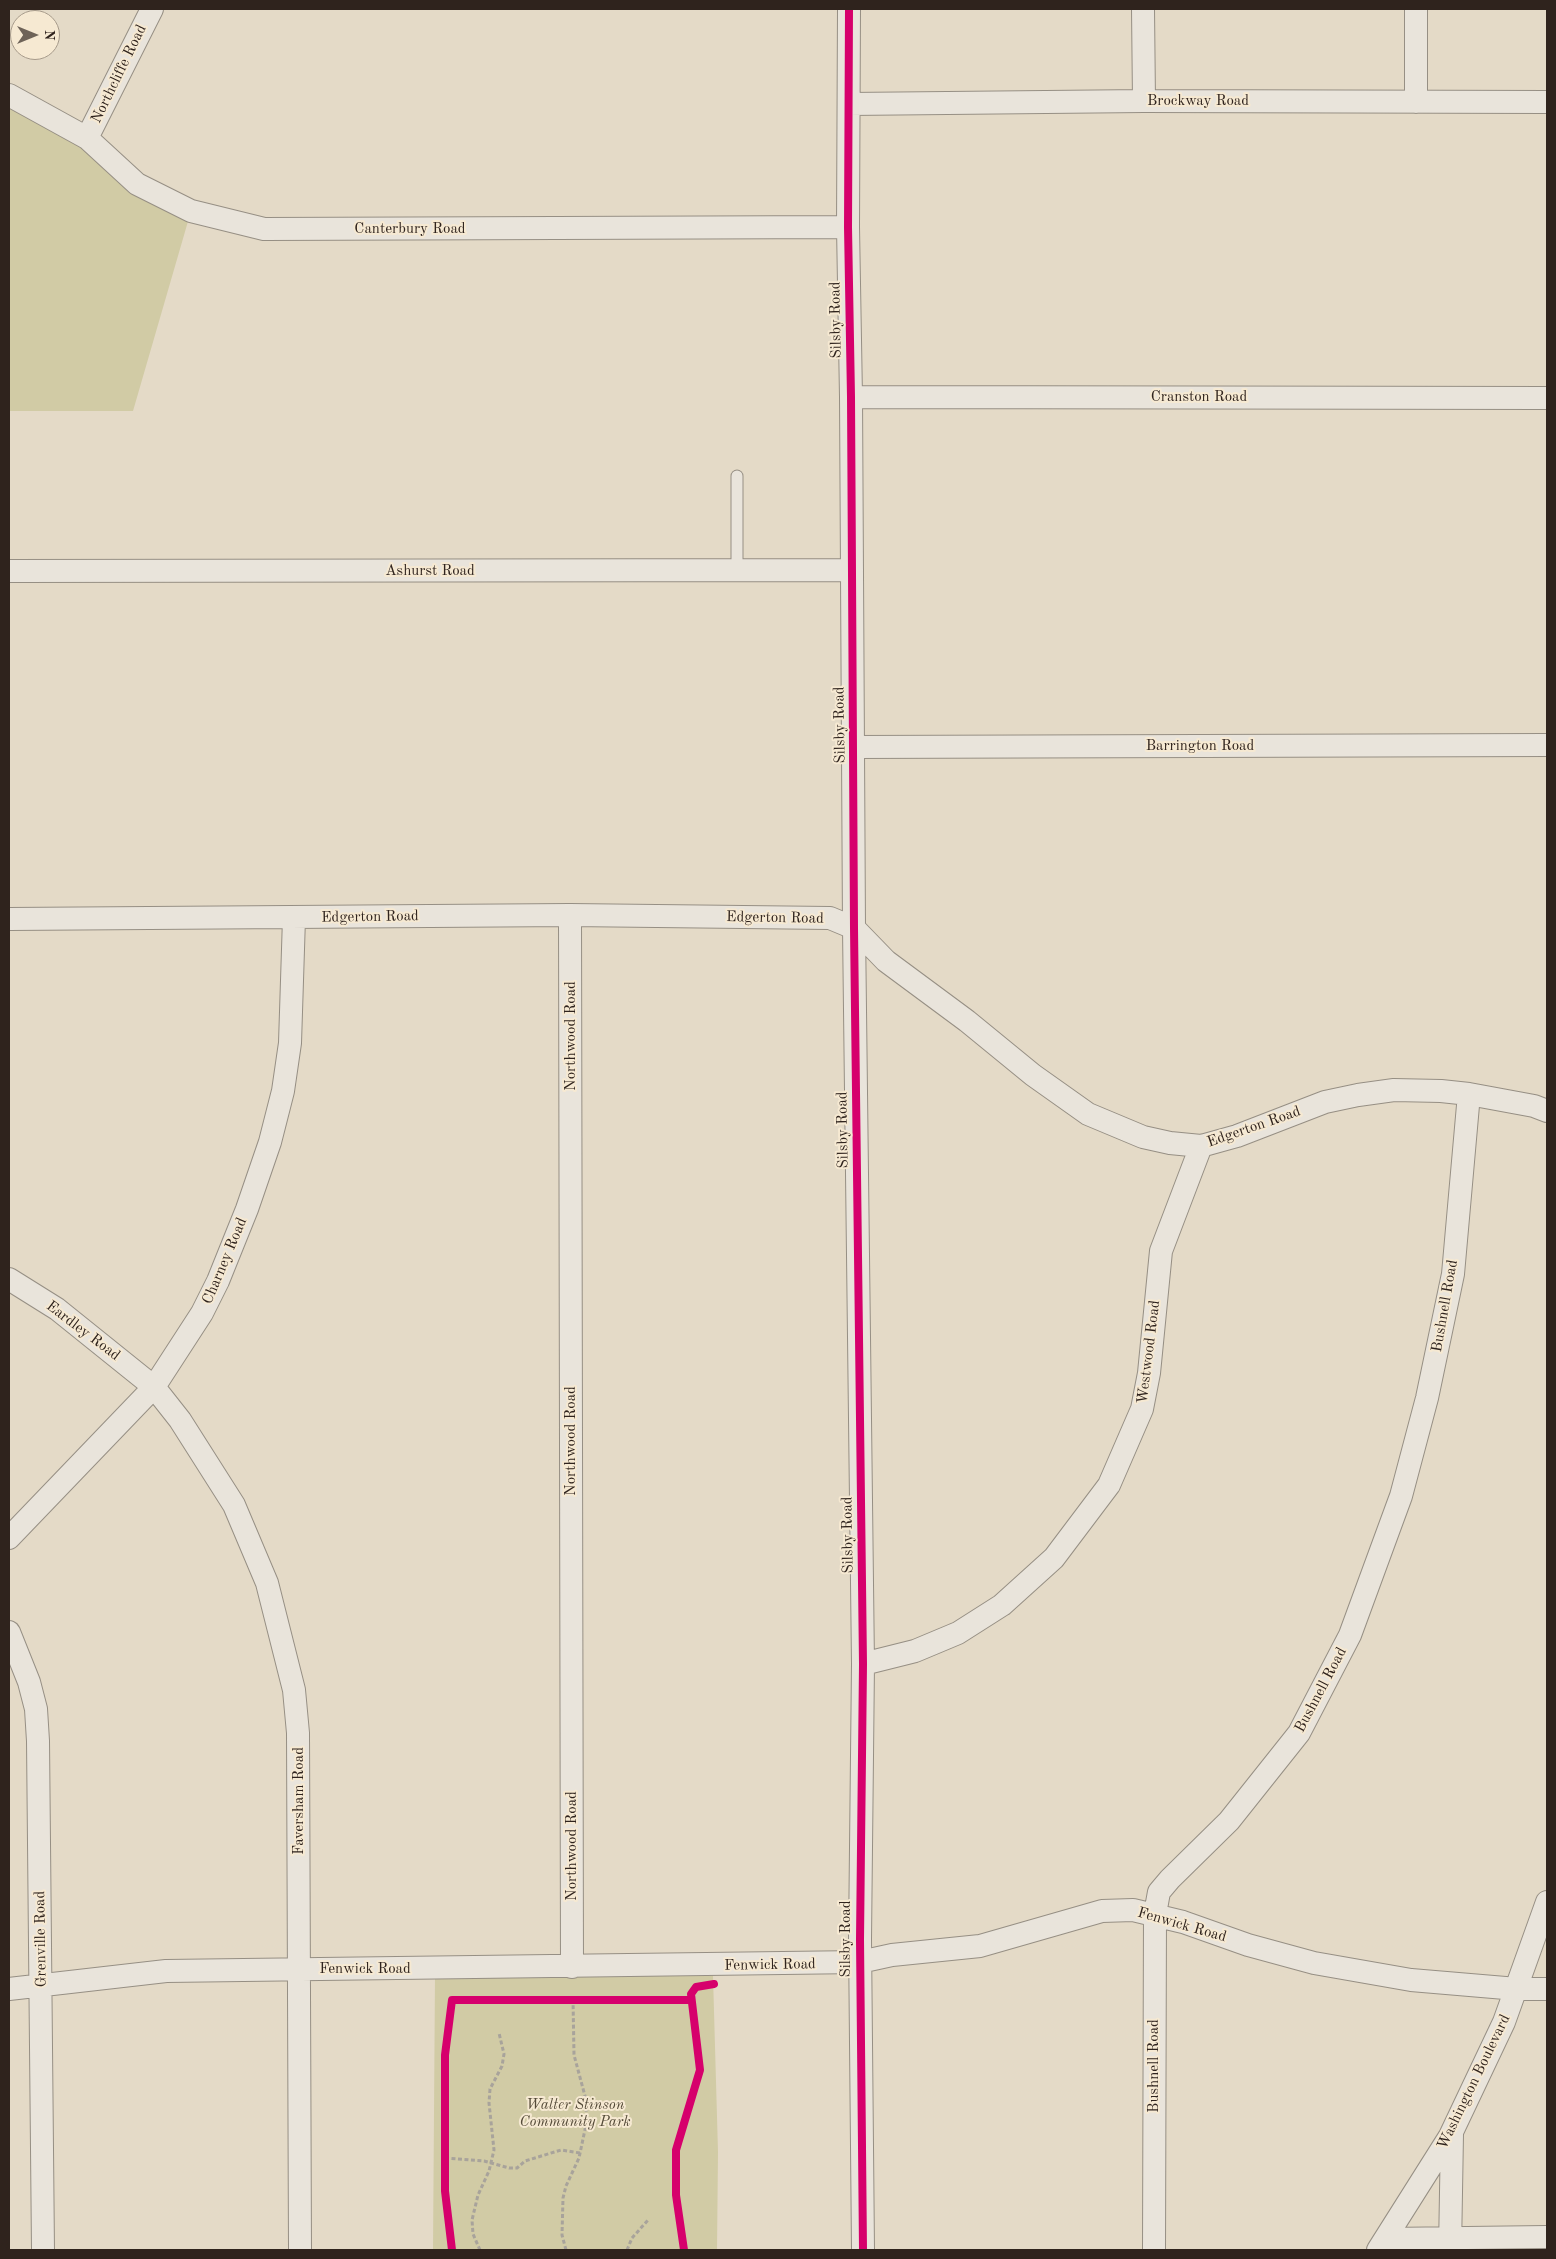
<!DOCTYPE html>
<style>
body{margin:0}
#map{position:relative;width:1556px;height:2259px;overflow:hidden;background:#e4dac7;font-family:"Old Standard TT",serif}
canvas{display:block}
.frame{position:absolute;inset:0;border:10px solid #2f231d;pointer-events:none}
.north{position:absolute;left:10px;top:10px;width:50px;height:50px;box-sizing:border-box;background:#f6e9d2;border:1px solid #a69a8a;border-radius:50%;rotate:90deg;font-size:14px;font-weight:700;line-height:20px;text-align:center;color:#2f231d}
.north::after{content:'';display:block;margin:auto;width:18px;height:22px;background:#6e6358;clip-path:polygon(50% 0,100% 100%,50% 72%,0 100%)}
</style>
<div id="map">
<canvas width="1556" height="2259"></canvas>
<div class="frame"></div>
<div class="north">N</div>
</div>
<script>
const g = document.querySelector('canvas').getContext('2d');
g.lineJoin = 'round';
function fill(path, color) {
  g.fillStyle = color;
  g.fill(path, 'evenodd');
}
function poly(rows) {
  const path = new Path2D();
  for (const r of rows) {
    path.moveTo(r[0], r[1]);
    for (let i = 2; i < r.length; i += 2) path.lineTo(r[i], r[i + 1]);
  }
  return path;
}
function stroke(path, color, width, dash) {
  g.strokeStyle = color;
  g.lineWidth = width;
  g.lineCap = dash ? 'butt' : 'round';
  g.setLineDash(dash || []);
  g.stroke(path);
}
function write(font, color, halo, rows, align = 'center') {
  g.font = font + ' "Old Standard TT",serif';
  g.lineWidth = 4;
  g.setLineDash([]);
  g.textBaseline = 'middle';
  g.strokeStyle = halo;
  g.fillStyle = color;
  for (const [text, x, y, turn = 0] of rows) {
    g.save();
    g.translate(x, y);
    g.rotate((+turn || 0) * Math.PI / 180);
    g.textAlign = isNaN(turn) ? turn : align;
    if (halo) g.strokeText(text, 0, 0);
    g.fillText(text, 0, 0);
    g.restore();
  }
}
const green = poly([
 [9,95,191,211,133,411,9,411],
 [435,1976,713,1976,718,2152,717,2250,433,2250]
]);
const path = poly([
 [445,2158,484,2161,509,2168,517,2168,525,2161,561,2150,580,2153],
 [480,2250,473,2234,472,2220,478,2195,489,2171,494,2150,489,2103,490,2089,502,2066,504,2054,499,2033],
 [566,2250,562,2235,563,2198,566,2186,579,2158,587,2120,585,2096,574,2055,573,1999],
 [627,2250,632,2238,648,2220]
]);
const lane = poly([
 [737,476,737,571]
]);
const street = poly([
 [849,9,848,227,851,397,854,928,863,1664,860,1939,863,2250],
 [1143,9,1144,101],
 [1416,9,1416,102],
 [9,95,87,138,137,184,191,211,264,229,848,227],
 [849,104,1144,101,1547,102],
 [87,138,152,9],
 [851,397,1547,398],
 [9,571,852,570],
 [854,747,1547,745],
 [570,915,572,1967],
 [9,919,570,915,830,918,854,928,886,961,967,1021,1033,1075,1088,1114,1143,1137,1170,1143,1201,1146,1237,1136,1325,1102,1358,1095,1394,1090,1441,1091,1469,1094,1534,1106,1547,1111],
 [9,1279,57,1309,154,1387,180,1420,234,1505,267,1583,294,1690,298,1733,300,2250],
 [9,1538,154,1387,202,1313,218,1281,247,1209,270,1142,283,1091,290,1043,294,918],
 [9,1632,29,1682,36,1709,38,1741,43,2250],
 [863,1664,915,1651,958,1633,1002,1605,1054,1558,1109,1485,1142,1409,1149,1373,1161,1251,1201,1146],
 [9,1989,166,1971,860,1962,892,1955,980,1946,1102,1911,1133,1910,1183,1922,1248,1945,1314,1963,1411,1980,1517,1989,1547,1989],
 [1386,2239,1547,2237],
 [1154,2250,1155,1914,1159,1892,1170,1879,1229,1821,1299,1733,1350,1635,1401,1496,1427,1398,1453,1274,1469,1094],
 [1378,2250,1450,2136,1504,2022,1547,1902],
 [1450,2250,1452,2134]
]);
const cycleway = poly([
 [849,9,848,227,851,397,854,928,863,1664,860,1939,863,2250],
 [452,2250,445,2191,445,2055,452,2000,690,2000],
 [684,2250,676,2195,676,2150,700,2070,691,1994,696,1987,714,1984]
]);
const streetNames = [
 ["Northcliffe Road",119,74,-64],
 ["Brockway Road",1198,101],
 ["Canterbury Road",410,229],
 ["Silsby Road",836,320,-91],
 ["Cranston Road",1199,397],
 ["Ashurst Road",430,571],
 ["Silsby Road",840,725,-91],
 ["Barrington Road",1200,746],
 ["Edgerton Road",370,917,-1],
 ["Edgerton Road",775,918,1],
 ["Northwood Road",571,1036,-90],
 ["Edgerton Road",1254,1127,-19],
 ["Silsby Road",843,1130,-91],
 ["Charney Road",225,1261,-67],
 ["Bushnell Road",1445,1306,-80],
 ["Eardley Road",83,1331,37],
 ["Westwood Road",1149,1352,-83],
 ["Northwood Road",571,1441,-90],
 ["Silsby Road",848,1535,-91],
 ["Bushnell Road",1321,1690,-62],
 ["Faversham Road",299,1801,-90],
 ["Northwood Road",572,1846,-90],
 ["Fenwick Road",1182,1925,16],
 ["Grenville Road",41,1939,-91],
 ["Silsby Road",846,1939,-90],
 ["Fenwick Road",770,1965,-1],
 ["Fenwick Road",365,1969],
 ["Bushnell Road",1154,2066,-90],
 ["Washington Boulevard",1474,2082,-64]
];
const parkNames = [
 ["Walter Stinson",575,2105],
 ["Community Park",575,2122]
];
fill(green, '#d1cba5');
stroke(lane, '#968f84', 13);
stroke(street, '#968f84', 24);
stroke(path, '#a8a39b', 3, [4, 2.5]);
stroke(lane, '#e9e4db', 11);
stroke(street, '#e9e4db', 22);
stroke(cycleway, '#d6006c', 8);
write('15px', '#2f231d', '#f6e9d2', streetNames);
write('italic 15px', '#544a38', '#f6e9d2', parkNames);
</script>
